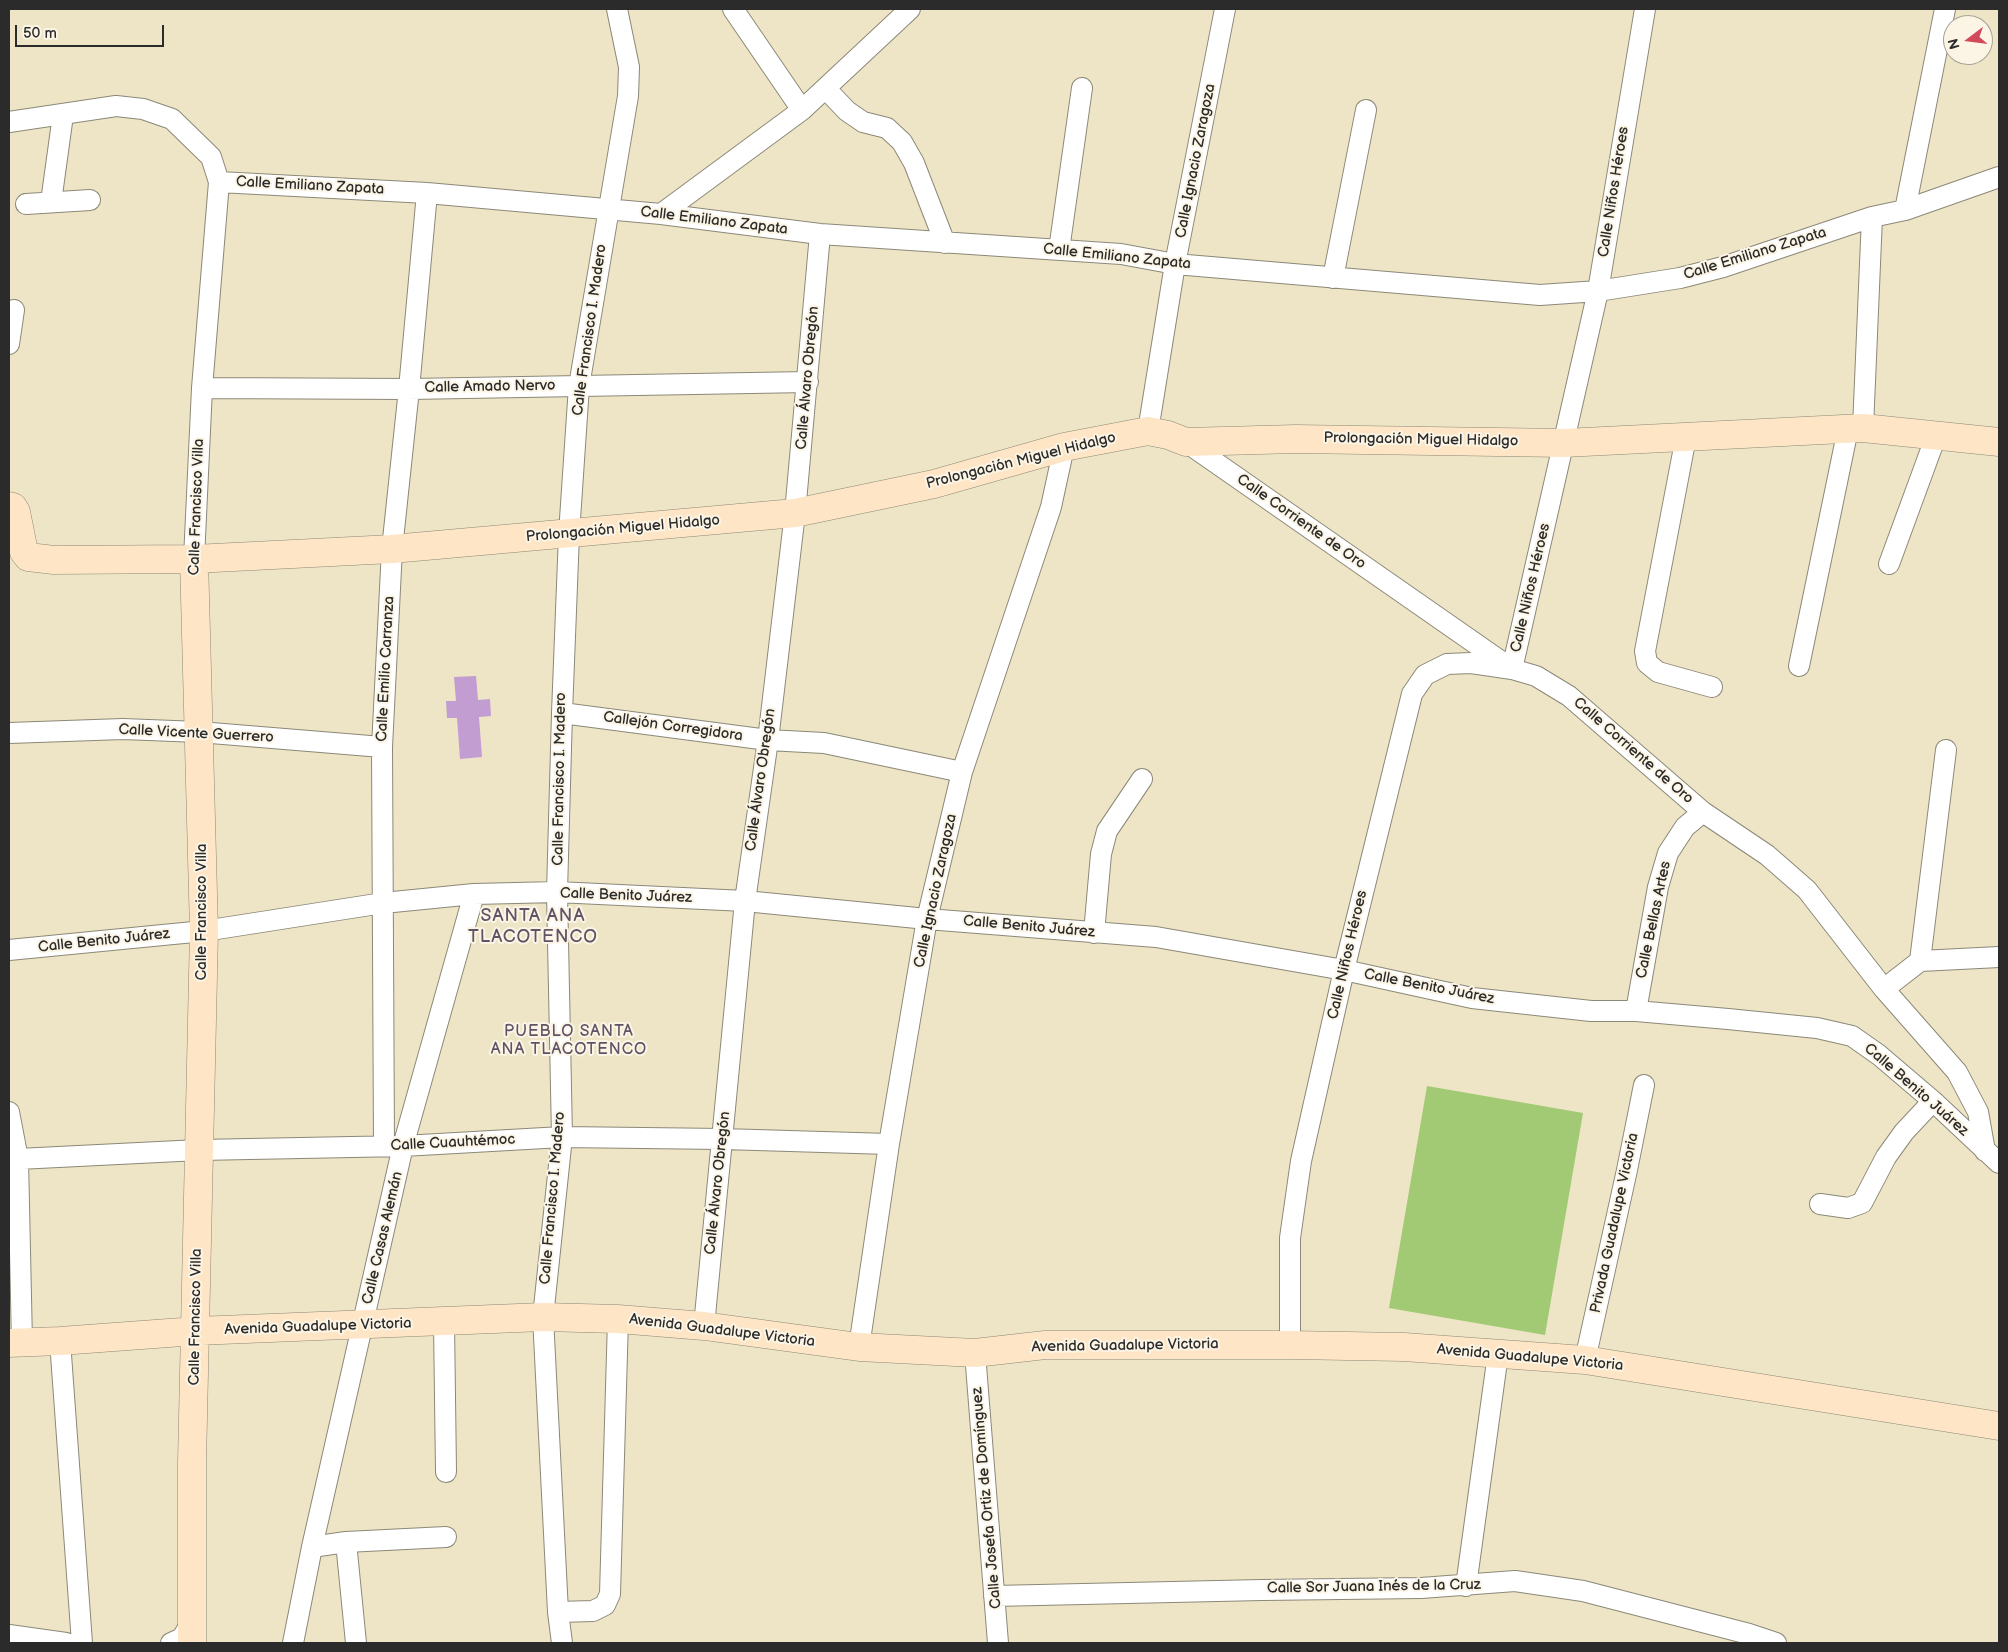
<!DOCTYPE html>
<meta charset="utf-8">
<style>
body{margin:0}
#map{position:relative;width:2008px;height:1652px;overflow:hidden;background:#ede5c6;font-family:"Balsamiq Sans",sans-serif}
canvas{display:block}
.frame{position:absolute;inset:0;border:10px solid #2b2b2b;pointer-events:none}
.north{position:absolute;left:1943px;top:15px;width:50px;height:50px;box-sizing:border-box;background:#fcf5e5;border:1px solid #a8a49b;border-radius:50%;rotate:255deg;font-size:14px;font-weight:700;line-height:20px;text-align:center;color:#2b2b2b}
.north::after{content:'';display:block;margin:auto;width:18px;height:22px;background:#d1495b;clip-path:polygon(50% 0,100% 100%,50% 72%,0 100%)}
.scale{position:absolute;left:15px;top:25px;width:149px;height:22px;box-sizing:border-box;border:2px solid #2b2b2b;border-top:0;padding-left:6px;font-size:15px;line-height:18px;white-space:nowrap;color:#2b2b2b;-webkit-text-stroke:4px #fcf5e5;paint-order:stroke}
</style>
<div id="map">
<canvas width="2008" height="1652"></canvas>
<div class="frame"></div>
<div class="north">N</div>
<div class="scale">50 m</div>
</div>
<script>
const g = document.querySelector('canvas').getContext('2d');
g.lineJoin = 'round';
function fill(path, color) {
  g.fillStyle = color;
  g.fill(path, 'evenodd');
}
function poly(rows) {
  const path = new Path2D();
  for (const r of rows) {
    path.moveTo(r[0], r[1]);
    for (let i = 2; i < r.length; i += 2) path.lineTo(r[i], r[i + 1]);
  }
  return path;
}
function stroke(path, color, width, dash) {
  g.strokeStyle = color;
  g.lineWidth = width;
  g.lineCap = dash ? 'butt' : 'round';
  g.setLineDash(dash || []);
  g.stroke(path);
}
function write(font, color, halo, rows, align = 'center') {
  g.font = font + ' "Balsamiq Sans",sans-serif';
  g.lineWidth = 4;
  g.setLineDash([]);
  g.textBaseline = 'middle';
  g.strokeStyle = halo;
  g.fillStyle = color;
  for (const [text, x, y, turn = 0] of rows) {
    g.save();
    g.translate(x, y);
    g.rotate((+turn || 0) * Math.PI / 180);
    g.textAlign = isNaN(turn) ? turn : align;
    if (halo) g.strokeText(text, 0, 0);
    g.fillText(text, 0, 0);
    g.restore();
  }
}
const green = poly([
 [1427,1086,1583,1113,1545,1335,1389,1308]
]);
const building = poly([
 [476,676,478,700,490,699,491,716,479,717,482,757,460,759,457,718,447,718,446,701,456,701,454,677]
]);
const street = poly([
 [733,9,802,110],
 [826,89,847,111,863,122,887,128,902,142,914,163,945,243],
 [9,122,116,106,143,109,172,119,211,157,219,182,202,388,194,559],
 [219,182,427,193,661,214,820,234,1121,254,1175,264,1540,295,1598,291,1680,278,1723,267,1872,217,1905,210,1999,177],
 [51,202,63,115],
 [26,204,90,200],
 [1905,210,1945,9],
 [661,214,802,110,910,9],
 [1059,250,1082,88],
 [1333,278,1366,110],
 [9,344,14,310],
 [202,388,409,389,808,382],
 [1863,428,1872,217],
 [1148,431,1175,264,1225,9],
 [1686,437,1645,651,1647,663,1658,672,1712,687],
 [1186,442,1512,669,1536,676,1569,696,1703,812,1767,855,1807,890,1884,989,1957,1072,1978,1112,1985,1151],
 [1889,564,1936,436],
 [1799,666,1848,429],
 [562,713,768,740,824,743,962,772],
 [9,733,123,729,199,732,382,747],
 [1094,933,1101,854,1107,831,1142,779],
 [9,950,204,931,383,903,474,894,557,892,745,901,927,919,1156,937,1344,970,1472,998,1591,1011,1636,1011,1728,1019,1817,1028,1852,1036,1879,1055,1933,1101,1999,1163],
 [1920,961,1946,750],
 [1884,989,1920,961,1999,957],
 [1636,1011,1658,887,1668,853,1685,827,1703,812],
 [9,1112,18,1159,22,1343],
 [384,1146,382,747,392,549,409,389,427,193],
 [18,1159,199,1150,403,1146,562,1137,723,1139,889,1144],
 [1820,1204,1848,1208,1862,1203,1886,1157,1904,1132,1933,1101],
 [444,1322,446,1472],
 [704,1326,745,901,768,740,795,513,820,234],
 [60,1341,82,1643],
 [1290,1345,1290,1238,1301,1161,1344,970,1412,694,1425,675,1447,664,1471,663,1512,669,1598,291,1645,9],
 [859,1347,889,1144,927,919,962,772,1051,507,1064,447],
 [975,1353,998,1643],
 [1585,1360,1627,1170,1644,1085],
 [346,1542,356,1643],
 [312,1547,346,1542,446,1537],
 [1466,1586,1498,1354],
 [994,1596,1262,1590,1421,1588,1515,1581,1583,1591,1749,1634,1776,1643],
 [558,1612,593,1611,605,1605,610,1594,618,1319],
 [9,1635,66,1643],
 [171,1643,182,1638,191,1623],
 [293,1643,312,1547,403,1146,474,894],
 [562,1643,558,1612,543,1317,562,1137,557,892,562,713,569,534,579,386,628,96,629,67,617,9]
]);
const secondary = poly([
 [9,506,13,507,16,512,24,552,28,557,54,560,194,559,392,549,795,513,934,484,1064,447,1148,431,1168,435,1186,442,1296,439,1564,443,1863,428,1999,442],
 [9,1343,60,1341,196,1331,543,1317,618,1319,704,1326,859,1347,975,1353,1045,1345,1290,1345,1404,1347,1585,1360,1999,1426],
 [192,1643,192,1462,204,931,194,559]
]);
const streetNames = [
 ["Calle Ignacio Zaragoza",1196,161,-79],
 ["Calle Emiliano Zapata",310,186,3],
 ["Calle Niños Héroes",1614,192,-81],
 ["Calle Emiliano Zapata",714,221,7],
 ["Calle Emiliano Zapata",1755,254,-17],
 ["Calle Emiliano Zapata",1117,257,6],
 ["Calle Francisco I. Madero",590,330,-82],
 ["Calle Álvaro Obregón",808,378,-85],
 ["Calle Amado Nervo",490,387,-1],
 ["Prolongación Miguel Hidalgo",1421,440,1],
 ["Prolongación Miguel Hidalgo",1021,461,-14],
 ["Calle Francisco Villa",197,507,-88],
 ["Calle Corriente de Oro",1301,522,35],
 ["Prolongación Miguel Hidalgo",623,529,-5],
 ["Calle Niños Héroes",1531,588,-77],
 ["Calle Emilio Carranza",386,669,-87],
 ["Callejón Corregidora",673,727,8],
 ["Calle Vicente Guerrero",196,734,3],
 ["Calle Corriente de Oro",1633,751,41],
 ["Calle Francisco I. Madero",560,779,-89],
 ["Calle Álvaro Obregón",761,780,-82],
 ["Calle Ignacio Zaragoza",936,891,-78],
 ["Calle Benito Juárez",626,896,2],
 ["Calle Francisco Villa",202,912,-90],
 ["Calle Bellas Artes",1654,920,-78],
 ["Calle Benito Juárez",1029,927,5],
 ["Calle Benito Juárez",104,941,-6],
 ["Calle Niños Héroes",1348,955,-77],
 ["Calle Benito Juárez",1429,987,11],
 ["Calle Benito Juárez",1916,1090,41],
 ["Calle Cuauhtémoc",453,1143,-3],
 ["Calle Álvaro Obregón",718,1183,-84],
 ["Calle Francisco I. Madero",553,1198,-85],
 ["Privada Guadalupe Victoria",1615,1223,-78],
 ["Calle Casas Alemán",383,1238,-77],
 ["Calle Francisco Villa",196,1317,-89],
 ["Avenida Guadalupe Victoria",318,1327,-2],
 ["Avenida Guadalupe Victoria",722,1331,7],
 ["Avenida Guadalupe Victoria",1125,1346,-1],
 ["Avenida Guadalupe Victoria",1530,1358,5],
 ["Calle Josefa Ortiz de Domínguez",987,1498,-95],
 ["Calle Sor Juana Inés de la Cruz",1374,1587,-1]
];
const neighbourhoodNames = [
 ["PUEBLO SANTA",569,1032],
 ["ANA TLACOTENCO",569,1050]
];
const quarterNames = [
 ["SANTA ANA",533,916],
 ["TLACOTENCO",533,937]
];
fill(green, '#a2c974');
fill(building, '#c19dd1');
stroke(street, '#8c8878', 22);
stroke(secondary, '#8c8878', 29);
stroke(street, '#fff', 20);
stroke(secondary, '#fde5c5', 28);
write('15px', '#2b2b2b', '#fcf5e5', streetNames);
g.letterSpacing = '1px';
write('16px', '#605365', '#fcf5e5', neighbourhoodNames);
g.letterSpacing = '0px';
g.letterSpacing = '1px';
write('18px', '#605365', '#fcf5e5', quarterNames);
g.letterSpacing = '0px';
</script>
